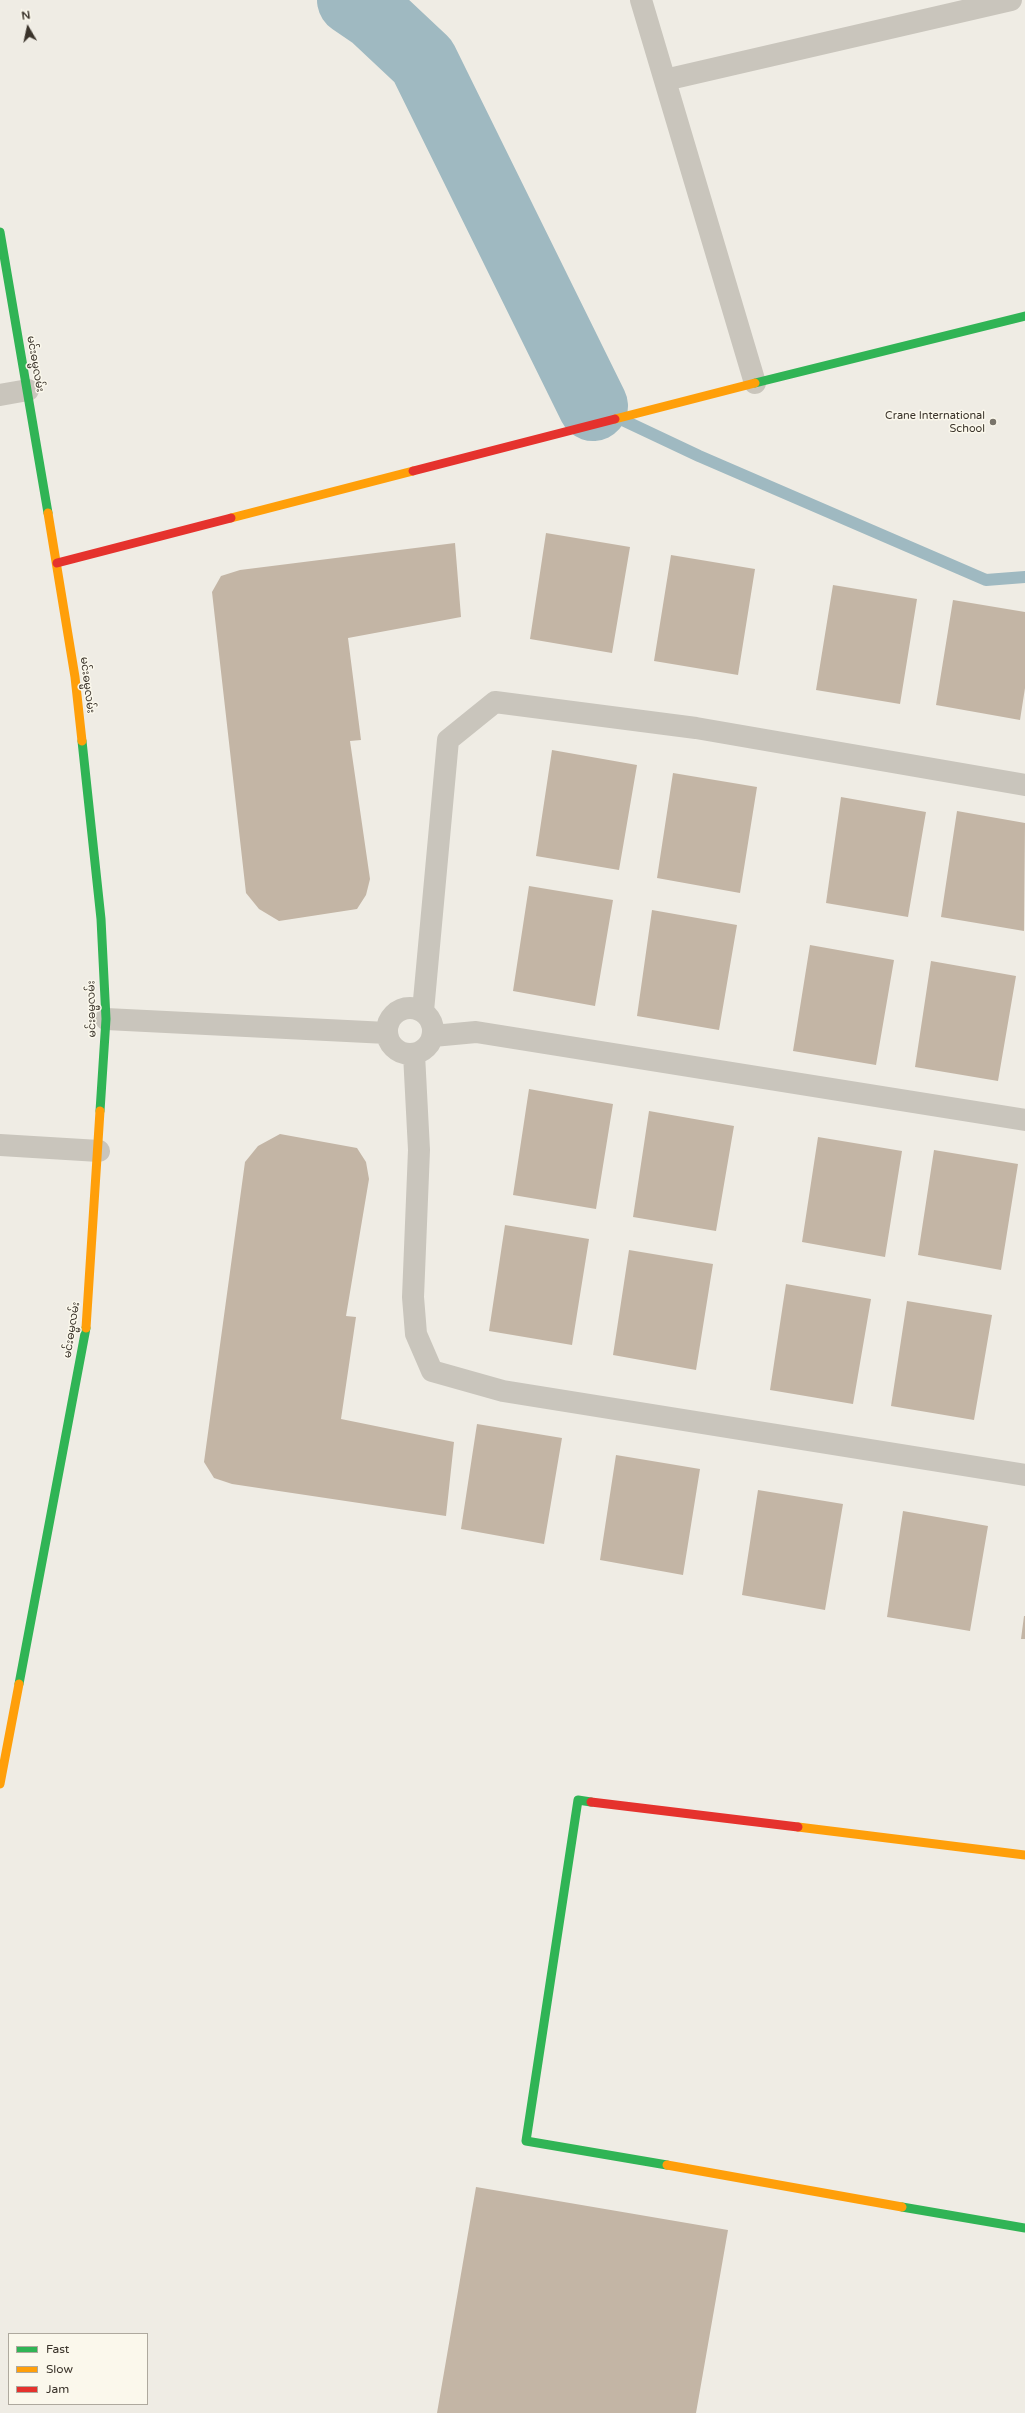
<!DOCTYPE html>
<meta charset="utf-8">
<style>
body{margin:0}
#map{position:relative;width:1025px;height:2413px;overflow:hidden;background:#efece4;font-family:"Varela Round",sans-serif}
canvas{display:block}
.legend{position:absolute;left:8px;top:2333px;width:140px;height:72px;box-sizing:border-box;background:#fbf8ec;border:1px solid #aea99e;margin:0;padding:5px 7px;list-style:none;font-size:12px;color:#3a332a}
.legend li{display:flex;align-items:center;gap:8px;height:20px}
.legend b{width:20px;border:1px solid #aea99e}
.north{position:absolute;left:8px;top:8px;width:40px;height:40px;-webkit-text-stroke:3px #fbf8ec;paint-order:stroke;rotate:351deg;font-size:11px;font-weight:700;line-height:16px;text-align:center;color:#3a332a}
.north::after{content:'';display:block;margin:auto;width:14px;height:18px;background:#3a332a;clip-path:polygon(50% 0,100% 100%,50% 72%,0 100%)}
</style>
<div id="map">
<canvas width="1025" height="2413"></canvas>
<ul class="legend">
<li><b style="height:5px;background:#30b455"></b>Fast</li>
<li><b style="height:5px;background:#ff9f0a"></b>Slow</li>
<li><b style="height:5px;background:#e5322d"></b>Jam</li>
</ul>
<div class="north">N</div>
</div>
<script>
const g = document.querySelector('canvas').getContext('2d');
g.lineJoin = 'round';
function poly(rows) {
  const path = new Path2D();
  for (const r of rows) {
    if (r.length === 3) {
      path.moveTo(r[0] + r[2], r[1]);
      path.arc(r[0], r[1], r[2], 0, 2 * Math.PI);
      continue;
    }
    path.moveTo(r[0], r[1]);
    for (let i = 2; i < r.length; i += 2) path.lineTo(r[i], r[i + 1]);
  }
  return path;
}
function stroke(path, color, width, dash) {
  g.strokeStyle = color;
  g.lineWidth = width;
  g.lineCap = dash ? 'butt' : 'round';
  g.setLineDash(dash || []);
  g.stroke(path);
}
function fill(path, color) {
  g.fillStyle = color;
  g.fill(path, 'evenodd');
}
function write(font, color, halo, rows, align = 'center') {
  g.font = font + ' "Varela Round","Noto Sans Myanmar",sans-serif';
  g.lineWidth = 3;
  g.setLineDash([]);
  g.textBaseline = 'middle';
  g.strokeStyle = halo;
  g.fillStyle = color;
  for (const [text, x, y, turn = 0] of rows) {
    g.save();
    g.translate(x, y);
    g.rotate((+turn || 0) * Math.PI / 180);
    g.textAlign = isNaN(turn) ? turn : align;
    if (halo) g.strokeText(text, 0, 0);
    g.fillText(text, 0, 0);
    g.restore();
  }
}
const stream = poly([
 [593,406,699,456,986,580,1025,577]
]);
const river = poly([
 [352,0,374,15,423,61,593,406]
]);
const building = poly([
 [546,533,630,547,612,653,530,639],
 [455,543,461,617,348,638,361,740,350,741,370,879,366,895,357,909,279,921,259,909,246,893,212,592,221,576,240,570],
 [671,555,755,569,738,675,654,661],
 [833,585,917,599,900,704,816,690],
 [953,600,1025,612,1025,688,1020,720,936,705],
 [552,750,637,765,619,870,536,856],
 [673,773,757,787,740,893,657,878],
 [841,797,926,812,908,917,826,903],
 [957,811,1025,823,1024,931,941,917],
 [529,886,613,900,595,1006,513,991],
 [652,910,737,925,719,1030,637,1016],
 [810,945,894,960,876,1065,793,1051],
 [931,961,1016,976,998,1081,915,1067],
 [529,1089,613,1104,596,1209,513,1195],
 [649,1111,734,1126,716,1231,633,1217],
 [280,1134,357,1148,366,1162,369,1179,346,1316,356,1317,341,1419,454,1442,446,1516,232,1484,214,1478,204,1462,245,1162,258,1146],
 [818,1137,902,1151,885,1257,802,1242],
 [934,1150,1018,1164,1001,1270,918,1255],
 [505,1225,589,1239,572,1345,489,1331],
 [629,1250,713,1264,696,1370,613,1355],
 [786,1284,871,1299,853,1404,770,1390],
 [907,1301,992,1315,974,1420,891,1406],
 [477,1424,562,1438,544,1544,461,1529],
 [616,1455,700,1469,683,1575,600,1560],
 [758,1490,843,1504,825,1610,742,1595],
 [903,1511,988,1526,970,1631,887,1617],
 [1024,1616,1025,1616,1025,1639,1021,1639],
 [476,2187,728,2230,696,2413,437,2413]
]);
const street = poly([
 [641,0,755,383],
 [665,80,1011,0],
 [0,395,28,390],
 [410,1031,23],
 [423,1011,448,740,495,702,696,728,1025,785],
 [106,1019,387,1033],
 [433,1036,476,1032,1025,1120],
 [414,1054,419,1150,413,1297,416,1334,432,1371,503,1391,1025,1475],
 [0,1145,99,1151]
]);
const fast = poly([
 [0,232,48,513],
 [755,383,1025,316],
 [82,741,101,919,106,1019,100,1111],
 [19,1684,86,1328],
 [591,1802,578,1800,526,2141,667,2165],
 [902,2207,1025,2228]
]);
const slow = poly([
 [615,419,755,383],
 [48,513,75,677,82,741],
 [231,518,413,471],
 [86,1328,100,1111],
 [0,1784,19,1684],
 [798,1827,1025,1855],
 [667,2165,902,2207]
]);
const jam = poly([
 [413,471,615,419],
 [57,563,231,518],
 [591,1802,798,1827]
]);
const markers = [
 [993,422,4,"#79746b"]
];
const streetNames = [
 ["မင်းဓမ္မလမ်း",35,364,80],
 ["မင်းဓမ္မလမ်း",87,685,83],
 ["မင်းဓမ္မလမ်း",92,1009,-91],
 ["မင်းဓမ္မလမ်း",72,1330,-81]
];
const poiNames = [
 ["Crane International",985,416],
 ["School",985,429]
];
stroke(stream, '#9fb9c1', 12);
stroke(river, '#9fb9c1', 70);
fill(building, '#c3b5a5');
stroke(street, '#c9c5bc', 22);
stroke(fast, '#30b455', 9);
stroke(slow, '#ff9f0a', 9);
stroke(jam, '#e5322d', 9);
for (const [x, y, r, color] of markers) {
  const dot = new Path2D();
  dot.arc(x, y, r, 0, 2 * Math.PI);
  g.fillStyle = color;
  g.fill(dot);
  stroke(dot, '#fbf8ec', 1.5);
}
write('11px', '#3a332a', '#fbf8ec', streetNames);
write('11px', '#3a332a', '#fbf8ec', poiNames, 'right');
</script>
